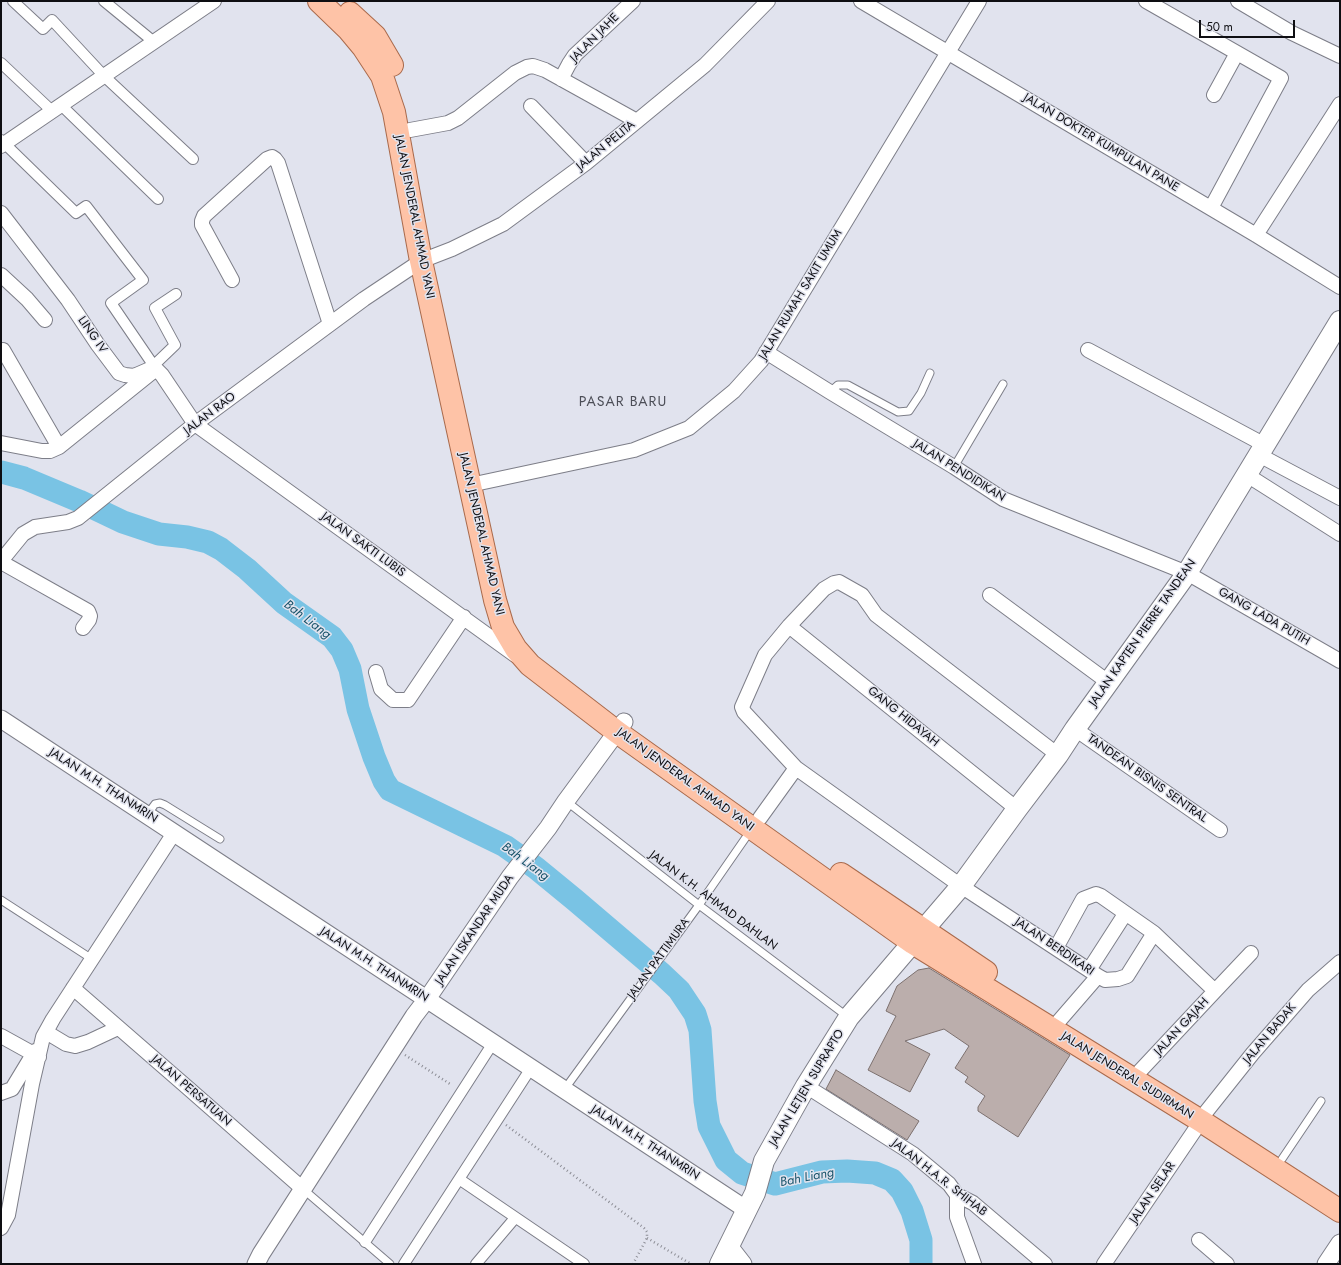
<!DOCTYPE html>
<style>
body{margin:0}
#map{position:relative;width:1341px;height:1265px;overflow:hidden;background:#e1e3ee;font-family:Jost,sans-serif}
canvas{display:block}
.frame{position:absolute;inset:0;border:2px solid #0e0e12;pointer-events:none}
.scale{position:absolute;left:1199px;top:20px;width:96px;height:18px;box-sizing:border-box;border:2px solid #0e0e12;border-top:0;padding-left:5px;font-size:12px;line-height:14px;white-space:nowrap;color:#0e0e12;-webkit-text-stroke:3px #e1e3ee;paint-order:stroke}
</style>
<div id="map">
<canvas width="1341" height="1265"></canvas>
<div class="frame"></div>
<div class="scale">50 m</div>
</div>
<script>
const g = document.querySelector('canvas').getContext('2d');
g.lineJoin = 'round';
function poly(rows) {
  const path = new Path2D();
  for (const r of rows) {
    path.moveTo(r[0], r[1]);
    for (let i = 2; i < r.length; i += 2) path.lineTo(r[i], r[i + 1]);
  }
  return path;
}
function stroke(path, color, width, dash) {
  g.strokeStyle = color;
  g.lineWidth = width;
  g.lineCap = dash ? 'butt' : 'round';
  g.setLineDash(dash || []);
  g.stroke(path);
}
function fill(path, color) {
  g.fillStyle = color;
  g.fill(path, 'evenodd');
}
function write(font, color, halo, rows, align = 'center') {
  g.font = font + ' Jost,sans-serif';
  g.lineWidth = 3;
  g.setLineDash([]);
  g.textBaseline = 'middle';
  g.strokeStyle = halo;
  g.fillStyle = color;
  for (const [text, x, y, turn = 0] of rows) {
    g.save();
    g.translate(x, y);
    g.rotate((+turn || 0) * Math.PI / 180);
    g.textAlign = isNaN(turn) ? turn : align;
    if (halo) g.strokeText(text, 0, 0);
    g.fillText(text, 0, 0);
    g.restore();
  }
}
const river = poly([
 [1,472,24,478,79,501,123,522,159,534,187,537,208,542,221,549,247,569,284,603,332,637,342,650,350,669,358,709,374,757,384,781,390,790,505,846,536,868,575,900,662,974,679,990,695,1014,700,1030,705,1101,709,1126,726,1160,742,1173,775,1184,822,1172,847,1171,875,1173,892,1180,902,1191,912,1211,921,1240,921,1264]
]);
const building = poly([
 [929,968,1070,1055,1018,1137,978,1111,978,1107,985,1096,965,1082,968,1077,955,1068,969,1046,944,1029,905,1041,930,1054,910,1092,868,1070,896,1016,886,1011,897,986,918,970,929,968],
 [836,1070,919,1121,907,1140,826,1089,836,1070]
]);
const path = poly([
 [405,1055,450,1084],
 [506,1125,644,1228,647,1232,647,1238,633,1264],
 [647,1238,691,1264]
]);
const service = poly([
 [830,392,838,385,848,385,898,412,909,411,921,393,930,373],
 [954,467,1003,384],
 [566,801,699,905,848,1017],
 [147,815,155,804,160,803,165,805,220,839],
 [1,900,92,959],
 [564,1090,699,905,751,830],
 [1282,1159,1321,1101],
 [303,1189,390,1264]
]);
const pedestrian = poly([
 [13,1,43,29,52,20,104,76,193,159],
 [104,1,154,42],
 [1,63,52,111],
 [61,105,158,199],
 [1,140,76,213,86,206,143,280,111,303,156,369],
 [150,369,175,345,155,308,176,294],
 [459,1179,584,1264],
 [365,1242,493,1043],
 [404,1264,531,1068],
 [476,1264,515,1218]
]);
const minor = poly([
 [861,1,1256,235,1340,287],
 [1146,1,1281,78,1211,208],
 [1238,1,1292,33,1340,56],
 [561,79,569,64,575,55,633,1],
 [1214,95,1237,53],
 [531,106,586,163],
 [410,130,448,123,458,118,515,73,527,67,533,66,545,70,637,121],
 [1,146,214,1],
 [1,213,68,300,98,345,119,373,125,375,134,376,150,369,156,369,162,375,195,424,515,655],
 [1256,235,1340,104],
 [1,275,27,299,45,320],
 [232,280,202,225,202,221,204,216,267,159,272,157,275,159,278,163,330,324],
 [3,350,59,447],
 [1088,350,1265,445],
 [766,352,830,392,954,467,1003,499,1187,573,1340,661],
 [1,443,42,451,50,451,59,447,151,373],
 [1259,455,1340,498],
 [1247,475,1340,534],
 [470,485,634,450,689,428,734,391,761,361,979,1],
 [1,561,23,534,35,527,68,522,78,518,195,424,364,299,421,261,452,249,503,224,586,163,705,65,768,1],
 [1,562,88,611,90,616,89,620,83,628],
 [990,595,1108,682],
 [789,626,1017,809],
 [376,672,381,689,393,700,408,700,464,617],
 [1075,729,1220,830],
 [1058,755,876,615,862,595,839,582,834,583,824,589,789,626,765,655,742,707,744,712,796,768,961,886,1098,976,1059,1021],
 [760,818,796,768],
 [1056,948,1083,899,1096,894,1101,896,1154,933,1127,976,1118,979,1105,980,1098,976],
 [1089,970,1125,914],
 [73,988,188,1088,303,1189],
 [1215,991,1251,953],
 [46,1032,66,1044,75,1046,88,1042,118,1028],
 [1,1036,39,1057],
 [1140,1071,1215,991,1154,933],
 [806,1086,913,1154,949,1184,957,1195,973,1203,1045,1264],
 [1,1093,12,1089,35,1051],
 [1206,1112,1253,1053,1308,990,1340,962],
 [957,1195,957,1217,974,1264],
 [1,1228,8,1215,32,1084,43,1037,53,1019,174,833],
 [1199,1240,1227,1264],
 [1104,1264,1201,1121]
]);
const tertiary = poly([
 [1,719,747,1210],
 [729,1246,743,1264],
 [256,1264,261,1254,414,1016,427,999,510,877,548,828,566,801,624,722],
 [1326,1264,1340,1243]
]);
const secondary = poly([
 [720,1264,755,1193,764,1161,806,1086,849,1017,961,886,1017,809,1058,755,1075,729,1187,573,1340,321]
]);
const primary = poly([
 [319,1,348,29,363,47,382,76,394,112,421,261,495,600,503,627,516,649,530,665,617,732,913,943,1201,1121,1340,1211],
 [350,13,375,36,392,65],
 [841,874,986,972]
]);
const streetNames = [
 ["JALAN JAHE",595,38,-45],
 ["JALAN DOKTER KUMPULAN PANE",1101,143,31],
 ["JALAN PELITA",606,146,-39],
 ["JALAN JENDERAL AHMAD YANI",414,217,79],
 ["JALAN RUMAH SAKIT UMUM",801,295,-59],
 ["LING IV",92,335,55],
 ["JALAN RAO",210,414,-37],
 ["JALAN PENDIDIKAN",959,471,32],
 ["JALAN JENDERAL AHMAD YANI",481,534,77],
 ["JALAN SAKTI LUBIS",363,545,36],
 ["GANG LADA PUTIH",1264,617,30],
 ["JALAN KAPTEN PIERRE TANDEAN",1143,633,-55],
 ["GANG HIDAYAH",903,717,39],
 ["TANDEAN BISNIS SENTRAL",1147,779,35],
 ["JALAN JENDERAL AHMAD YANI",685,780,36],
 ["JALAN M.H. THANMRIN",103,786,33],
 ["JALAN K.H. AHMAD DAHLAN",713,901,37],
 ["JALAN ISKANDAR MUDA",475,930,-56],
 ["JALAN BERDIKARI",1054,947,34],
 ["JALAN PATTIMURA",659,959,-54],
 ["JALAN M.H. THANMRIN",374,965,33],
 ["JALAN GAJAH",1182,1027,-47],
 ["JALAN BADAK",1270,1034,-50],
 ["JALAN JENDERAL SUDIRMAN",1127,1076,32],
 ["JALAN LETJEN SUPRAPTO",807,1088,-59],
 ["JALAN PERSATUAN",191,1091,41],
 ["JALAN M.H. THANMRIN",645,1143,33],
 ["JALAN H.A.R. SHIHAB",939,1178,38],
 ["JALAN SELAR",1153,1193,-56]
];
const waterNames = [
 ["Bah Liang",307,620,37],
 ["Bah Liang",525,862,36],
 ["Bah Liang",807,1178,-11]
];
const quarterNames = [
 ["PASAR BARU",623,403]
];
stroke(river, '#79c3e4', 23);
fill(building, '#bbaeac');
stroke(building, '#7c706e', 1);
stroke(service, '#7d7e88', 9);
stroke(pedestrian, '#7d7e88', 12);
stroke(minor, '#7d7e88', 16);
stroke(tertiary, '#7d7e88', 19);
stroke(secondary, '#7d7e88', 22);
stroke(primary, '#a96a4c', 24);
stroke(path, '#8c8d95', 2.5, [1, 3]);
stroke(service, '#fff', 7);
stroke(pedestrian, '#fff', 10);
stroke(minor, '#fff', 14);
stroke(tertiary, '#fff', 17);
stroke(secondary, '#fff', 20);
stroke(primary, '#fec3a7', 22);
write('12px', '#0e0e12', '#e1e3ee', streetNames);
write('italic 13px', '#165269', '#e1e3ee', waterNames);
g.letterSpacing = '1px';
write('14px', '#4c4e57', '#e1e3ee', quarterNames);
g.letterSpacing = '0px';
</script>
